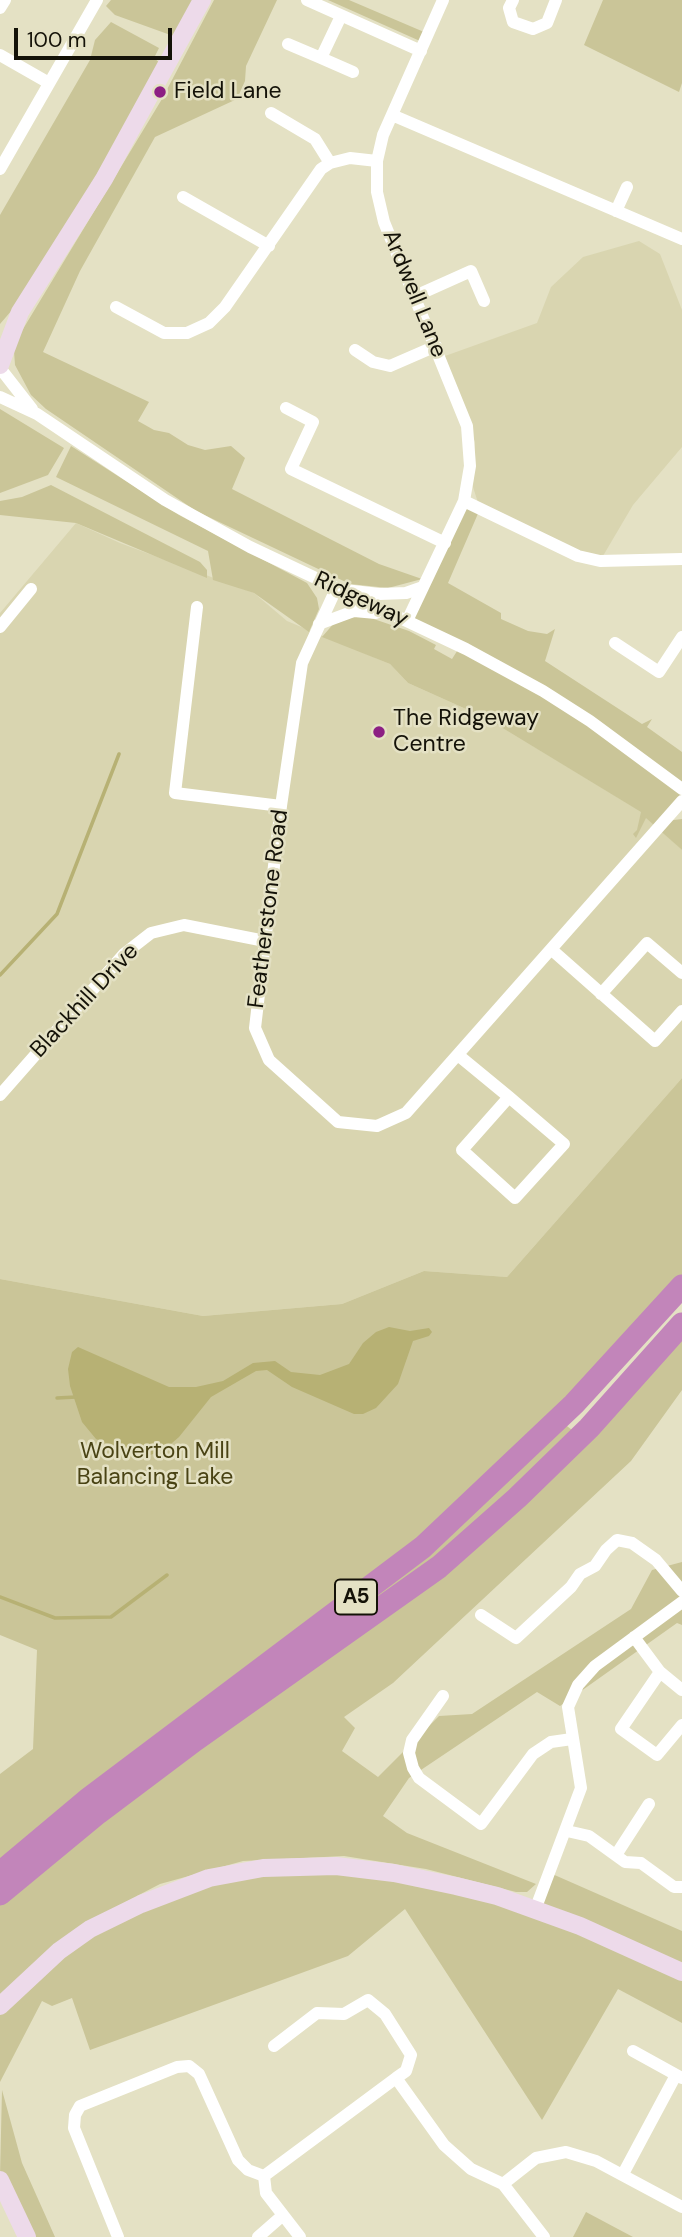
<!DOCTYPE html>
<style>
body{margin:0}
#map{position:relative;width:682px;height:2237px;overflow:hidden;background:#e4e1c4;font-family:"DM Sans",sans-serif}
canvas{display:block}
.scale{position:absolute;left:14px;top:28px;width:158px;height:32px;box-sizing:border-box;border:4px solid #141208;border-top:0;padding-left:9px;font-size:21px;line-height:24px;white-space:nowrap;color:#141208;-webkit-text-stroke:5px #e4e1c4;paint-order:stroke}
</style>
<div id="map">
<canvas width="682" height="2237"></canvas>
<div class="scale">100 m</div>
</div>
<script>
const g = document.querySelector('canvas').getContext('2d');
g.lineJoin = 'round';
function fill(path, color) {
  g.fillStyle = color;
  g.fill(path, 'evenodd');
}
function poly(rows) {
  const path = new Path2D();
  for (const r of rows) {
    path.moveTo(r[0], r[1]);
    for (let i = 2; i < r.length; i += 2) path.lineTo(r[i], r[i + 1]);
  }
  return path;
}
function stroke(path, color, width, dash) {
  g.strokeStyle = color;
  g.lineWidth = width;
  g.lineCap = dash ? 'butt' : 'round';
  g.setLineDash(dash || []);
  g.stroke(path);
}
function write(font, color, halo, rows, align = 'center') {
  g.font = font + ' "DM Sans",sans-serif';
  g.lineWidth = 5;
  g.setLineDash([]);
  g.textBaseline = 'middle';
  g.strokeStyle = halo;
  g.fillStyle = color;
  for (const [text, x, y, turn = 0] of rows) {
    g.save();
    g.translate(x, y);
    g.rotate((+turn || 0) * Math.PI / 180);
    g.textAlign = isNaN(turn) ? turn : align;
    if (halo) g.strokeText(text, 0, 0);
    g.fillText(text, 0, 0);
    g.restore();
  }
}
const built = poly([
 [639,241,660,254,682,310,682,447,633,505,600,561,480,509,473,487,475,442,445,356,537,323,551,287,583,257],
 [76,523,120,543,254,593,287,621,390,664,408,683,486,718,642,812,682,850,682,1078,507,1277,424,1271,342,1304,203,1316,0,1279,0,613]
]);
const green = poly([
 [111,0,194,0,176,37,115,15,106,6],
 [214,0,277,0,246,66,245,81,237,99,155,137,80,271,43,352,149,402,138,421,154,430,169,433,188,445,205,450,231,446,245,458,232,489,379,564,422,579,388,588,350,584,196,511,46,409,31,395,15,365,14,351,20,334,162,99],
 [328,0,349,0,424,32,420,41],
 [603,0,682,0,682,83,679,92,584,45],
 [111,22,159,48,154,58,161,64,30,289,0,324,0,215,90,60,95,40],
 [0,409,64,448,48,475,0,493],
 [71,446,179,515,307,583,317,598,319,609,309,632,254,593,213,580,208,551,56,477],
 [51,485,200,562,207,570,207,578,76,523,0,515,0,501,22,497],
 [464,501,480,509,448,583,501,613,501,619,528,631,547,634,555,629,545,661,642,724,652,719,647,727,682,752,682,801,666,821,682,819,682,850,646,818,636,838,633,834,637,830,641,812,486,718,408,683,390,664,322,637,335,622,362,615,409,631,436,645,434,649,452,659,459,648,407,621],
 [682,1078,682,1286,559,1420,580,1436,682,1324,682,1390,631,1461,393,1683,344,1717,355,1728,342,1751,378,1777,439,1716,472,1714,631,1609,652,1570,682,1562,682,1625,677,1623,560,1706,537,1692,409,1778,383,1816,407,1833,536,1884,527,1892,516,1892,426,1869,344,1856,243,1861,160,1884,110,1910,0,1995,0,1774,33,1749,37,1650,0,1635,0,1279,203,1316,342,1304,424,1271,507,1277],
 [336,1866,535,1909,550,1873,682,1931,682,2023,618,1989,542,2120,405,1909,348,1956,90,2050,72,1998,52,2006,42,2001,0,2082,0,2006,59,1951,209,1878],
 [2,2090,22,2163,55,2237,31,2237,0,2176],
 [586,2212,633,2237,573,2237]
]);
const water = poly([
 [389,1327,410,1331,429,1328,432,1332,429,1336,413,1341,398,1384,376,1408,363,1414,354,1414,292,1387,267,1370,256,1371,211,1397,179,1437,165,1449,148,1456,135,1455,96,1439,82,1422,70,1386,68,1369,72,1352,78,1347,169,1387,196,1387,223,1381,253,1363,275,1361,291,1372,320,1375,349,1364,363,1343,376,1332]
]);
const stream = poly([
 [0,975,57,914,119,754],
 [57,1398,76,1397],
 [0,1597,55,1618,111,1617,167,1575]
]);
const street = poly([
 [307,0,421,51],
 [513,0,509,8,513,22,533,29,547,23,556,0],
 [0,8,5,0],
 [288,44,321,58,341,16],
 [0,55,49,83],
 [321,58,353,72],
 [271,113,315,139,330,163],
 [392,115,682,239],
 [0,169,97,0],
 [183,197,269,246],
 [616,211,627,187],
 [413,297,471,271,484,301],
 [116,307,164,333,187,333,209,323,225,307,321,169,330,163,350,158,377,161],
 [355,350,373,362,390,366,436,346],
 [0,368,32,409],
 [0,397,37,414,165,500,250,547,466,649,543,691,590,721,682,789],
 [286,408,313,422,291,469,445,543],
 [464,501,578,556,600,561,682,559],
 [423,587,406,593,379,594,336,589,302,663,281,806,255,1028,269,1060,338,1122,377,1126,406,1113,682,801],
 [197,607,175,793,281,806],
 [407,621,464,501,470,466,467,426,384,222,377,192,377,161,383,135,443,0],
 [319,624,354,611,376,613],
 [0,627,31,589],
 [615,643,659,672,682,637],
 [552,950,655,1041,682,1011],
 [601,994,647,943,682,973],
 [458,1055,509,1097,564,1144,515,1198,462,1150,509,1097],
 [0,1095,124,954,151,933,184,925,265,941],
 [481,1615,516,1638,571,1587,580,1574,595,1566,606,1550,617,1540,632,1543,656,1560,682,1591],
 [634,1637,660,1672,682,1690],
 [660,1672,621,1729,657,1755,682,1725],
 [443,1696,412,1740,409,1753,413,1768,419,1778,481,1824,533,1754,551,1742,572,1739],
 [567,1831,589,1836,625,1862,641,1863,674,1887,682,1887],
 [616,1855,649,1804],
 [535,1910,581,1788,568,1707,578,1685,595,1666,682,1602],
 [274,2046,317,2013,344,2014,368,2000,385,2014,411,2055,406,2071,396,2078],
 [633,2051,682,2078],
 [623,2174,676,2075],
 [264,2176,396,2078,444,2145,471,2169,503,2184,544,2237],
 [264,2176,266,2193,300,2237],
 [503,2184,536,2158,566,2152,596,2161,682,2207],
 [118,2237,74,2128,75,2115,80,2106,177,2067,189,2066,199,2074,238,2160,248,2170,264,2176],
 [258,2237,282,2216]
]);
const secondary = poly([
 [0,365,20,312,104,179,202,0],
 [0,2006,59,1951,90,1929,141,1904,209,1878,263,1868,336,1866,394,1873,456,1886,497,1896,580,1926,682,1972],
 [0,2180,27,2237]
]);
const highway = poly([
 [0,1873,87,1800,423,1547,574,1404,682,1286],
 [0,1894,98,1813,195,1740,439,1567,517,1498,589,1428,682,1324]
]);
const markers = [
 [160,92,7,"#8c1f83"],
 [379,732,7,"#8c1f83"]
];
const shields = [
 [356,1597,42]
];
const shieldNames = [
 ["A5",356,1597]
];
const poiNames = [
 ["Field Lane",174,92],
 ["The Ridgeway",393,719],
 ["Centre",393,745]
];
const streetNames = [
 ["Ardwell Lane",414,294,68],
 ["Ridgeway",361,600,25],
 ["Featherstone Road",269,909,-83],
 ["Blackhill Drive",85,1001,-47]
];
const parkNames = [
 ["Wolverton Mill",155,1452],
 ["Balancing Lake",155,1478]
];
fill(built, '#d9d5b0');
fill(green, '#cac598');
fill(water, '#b7b174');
stroke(stream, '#b7b174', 3.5);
stroke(street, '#fff', 12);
stroke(secondary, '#eddaea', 18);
stroke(highway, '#c285ba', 23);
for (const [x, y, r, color] of markers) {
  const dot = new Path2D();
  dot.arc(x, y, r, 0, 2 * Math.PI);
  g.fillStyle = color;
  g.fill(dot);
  stroke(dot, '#e4e1c4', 2.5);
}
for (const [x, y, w] of shields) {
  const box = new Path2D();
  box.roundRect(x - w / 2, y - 17.5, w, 35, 5);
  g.fillStyle = '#e4e1c4';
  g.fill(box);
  stroke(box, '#141208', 2);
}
write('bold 21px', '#141208', null, shieldNames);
write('23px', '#141208', '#e4e1c4', poiNames, 'left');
write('23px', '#141208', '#e4e1c4', streetNames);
write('23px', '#494314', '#e4e1c4', parkNames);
</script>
